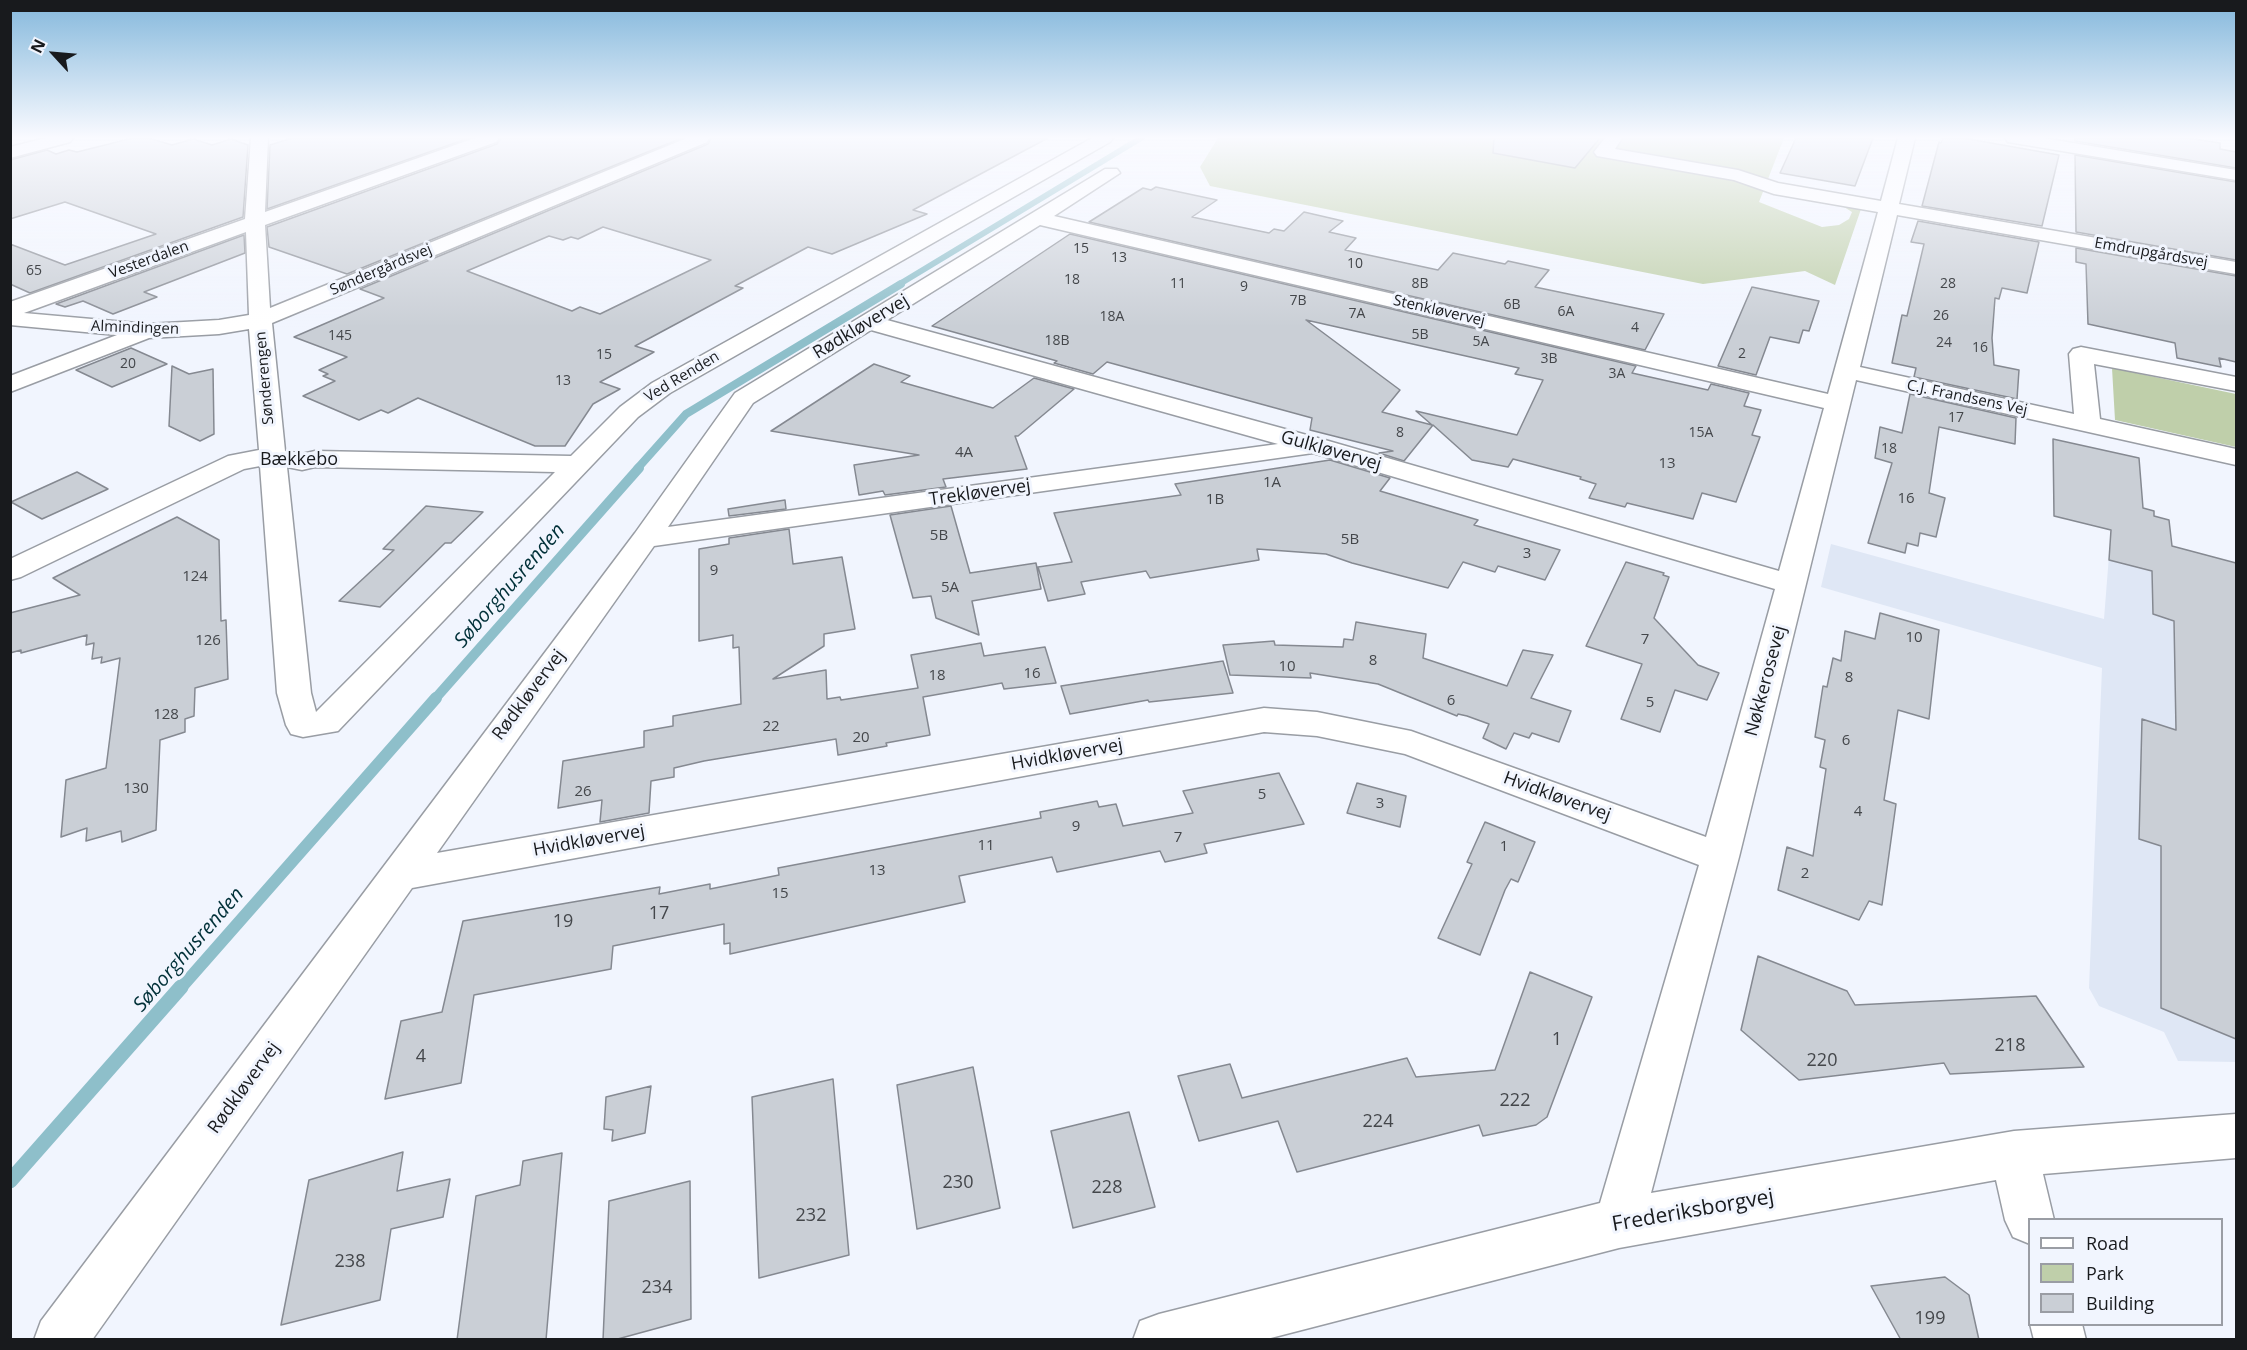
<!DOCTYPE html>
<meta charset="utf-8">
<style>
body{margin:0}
#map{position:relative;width:2247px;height:1350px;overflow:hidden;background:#f1f5fe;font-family:"Open Sans",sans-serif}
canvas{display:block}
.frame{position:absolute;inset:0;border:12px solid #181a1d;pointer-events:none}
.legend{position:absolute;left:2028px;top:1218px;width:195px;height:108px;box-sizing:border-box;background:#f1f5fe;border:2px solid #9a9da4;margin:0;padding:8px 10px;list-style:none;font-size:18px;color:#181a1d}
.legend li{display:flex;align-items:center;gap:12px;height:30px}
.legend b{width:30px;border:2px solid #9a9da4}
.north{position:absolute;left:24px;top:24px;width:60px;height:60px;-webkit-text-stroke:4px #f1f5fe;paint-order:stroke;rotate:296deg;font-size:16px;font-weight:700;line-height:24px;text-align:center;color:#181a1d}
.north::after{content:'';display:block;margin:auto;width:21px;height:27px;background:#181a1d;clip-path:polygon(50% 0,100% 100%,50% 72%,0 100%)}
</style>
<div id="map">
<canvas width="2247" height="1350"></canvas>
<div class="frame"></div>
<ul class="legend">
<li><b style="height:8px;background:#fff"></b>Road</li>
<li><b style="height:16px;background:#bfcfaa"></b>Park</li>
<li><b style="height:16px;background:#cacfd6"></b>Building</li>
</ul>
<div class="north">N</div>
</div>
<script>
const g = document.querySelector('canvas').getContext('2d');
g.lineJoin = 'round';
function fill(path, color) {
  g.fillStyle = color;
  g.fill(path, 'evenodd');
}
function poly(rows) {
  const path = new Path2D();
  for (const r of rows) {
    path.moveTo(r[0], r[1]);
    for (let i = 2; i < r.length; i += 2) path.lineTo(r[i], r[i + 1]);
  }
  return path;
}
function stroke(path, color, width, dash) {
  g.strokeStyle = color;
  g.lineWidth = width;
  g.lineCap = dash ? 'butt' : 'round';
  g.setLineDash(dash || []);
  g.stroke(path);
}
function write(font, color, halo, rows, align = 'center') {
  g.font = font + ' "Open Sans",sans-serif';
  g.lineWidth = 6;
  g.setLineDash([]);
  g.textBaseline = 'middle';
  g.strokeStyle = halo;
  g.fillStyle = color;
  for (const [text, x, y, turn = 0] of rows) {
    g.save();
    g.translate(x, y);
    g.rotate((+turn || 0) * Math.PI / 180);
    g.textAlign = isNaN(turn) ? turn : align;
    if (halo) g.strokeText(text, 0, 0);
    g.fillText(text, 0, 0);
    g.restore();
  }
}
const built = poly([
 [2111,530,2236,563,2236,1062,2178,1061,2164,1032,2099,1006,2089,988,2102,668,1821,587,1831,544,2104,619]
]);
const green = poly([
 [1218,138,1784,138,1759,202,1822,227,1839,225,1849,219,1852,212,1844,207,1855,206,1861,209,1835,285,1805,271,1703,284,1210,186,1200,167],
 [2112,368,2236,394,2236,447,2115,420]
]);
const streamFar4 = poly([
 [898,285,1141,138]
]);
const streamFar3 = poly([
 [637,469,686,414,901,284]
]);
const streamFar2 = poly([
 [434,700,639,468]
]);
const streamFar1 = poly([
 [180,989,436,698]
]);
const stream = poly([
 [10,1181,181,987]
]);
const building = poly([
 [133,138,148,138,172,145,193,139,212,145,231,139,248,145,243,217,30,293,10,284,10,244,65,265,156,234,65,202,10,219,10,160,47,150,56,154,69,150,77,152,133,138],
 [292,138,469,138,267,209,270,145,292,138],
 [501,138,682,138,347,274,269,247,267,227,497,144,501,138],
 [711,138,1048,138,913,210,927,214,832,254,808,247,735,286,743,288,635,346,654,352,600,382,620,389,593,404,565,446,535,446,418,398,388,413,381,410,359,420,303,396,335,381,323,376,328,374,319,370,347,357,294,337,384,298,360,289,708,144,711,138],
 [603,227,711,260,600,314,580,307,572,311,467,271,549,236,563,240,571,237,578,239,603,227],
 [1494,138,1600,138,1575,168,1493,153,1494,138],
 [1796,138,1873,138,1855,186,1780,173,1796,138],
 [1943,138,1963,138,2059,155,2042,226,1922,206,1939,142,1941,143,1943,138],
 [2075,138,2187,138,2220,143,2220,149,2236,152,2236,168,2075,141,2075,138],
 [2075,155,2236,182,2236,260,2076,232,2075,155],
 [1156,187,1217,200,1192,217,1269,233,1274,229,1284,231,1304,212,1343,221,1329,232,1356,238,1345,250,1438,270,1453,253,1505,264,1508,261,1549,270,1535,287,1664,314,1645,350,1089,222,1143,188,1151,190,1156,187],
 [1918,221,2039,242,2027,293,2002,288,1999,299,1995,298,1992,338,1994,365,2019,370,2017,399,1914,377,1916,368,1892,363,1902,315,1907,316,1924,244,1911,242,1918,221],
 [1070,234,1636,366,1632,373,1708,390,1711,384,1749,393,1744,406,1761,410,1752,435,1760,437,1736,502,1702,493,1693,519,1627,503,1625,507,1589,498,1596,484,1580,479,1581,477,1513,459,1508,467,1472,460,1433,425,1404,461,1379,453,1393,451,1310,430,1312,418,1107,362,1093,374,1054,363,1057,361,932,326,1070,234],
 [1306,320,1519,368,1515,374,1543,380,1517,435,1416,411,1432,425,1382,412,1400,390,1306,320],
 [244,235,245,253,144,292,157,297,113,314,83,301,65,307,56,304,244,235],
 [2076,248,2236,276,2236,362,2219,358,2221,367,2177,358,2175,343,2088,324,2086,264,2076,262,2076,248],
 [1752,287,1819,301,1809,331,1803,330,1799,343,1770,337,1756,375,1718,366,1752,287],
 [131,348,167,364,112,387,76,370,131,348],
 [874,364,910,376,901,382,993,408,1034,378,1074,389,1018,436,1015,436,1027,469,943,479,946,487,885,495,883,491,859,495,854,465,919,455,771,431,874,364],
 [172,366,189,374,213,369,214,434,200,441,169,426,172,366],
 [1910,394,2016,418,2015,444,1939,427,1929,493,1945,498,1936,537,1920,533,1918,546,1907,543,1905,553,1868,543,1892,463,1875,458,1880,427,1902,433,1910,394],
 [2053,439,2139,458,2143,508,2154,511,2154,516,2169,520,2172,546,2236,563,2236,1039,2161,1008,2161,846,2139,839,2142,719,2176,730,2174,621,2153,614,2152,571,2109,560,2111,530,2054,516,2053,439],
 [1330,460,1390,478,1380,491,1478,520,1474,525,1560,550,1545,580,1498,566,1495,572,1463,562,1448,588,1352,563,1326,554,1257,549,1259,560,1150,578,1146,571,1081,582,1085,594,1048,601,1038,567,1072,562,1054,513,1181,495,1175,484,1330,460],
 [77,472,108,489,42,519,11,502,77,472],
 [785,500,786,509,729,516,728,509,785,500],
 [426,506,483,512,451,543,445,543,380,607,339,601,394,550,383,549,426,506],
 [951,506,970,573,1036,563,1041,589,972,601,979,635,936,618,931,596,913,598,890,515,951,506],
 [177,517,219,540,221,621,226,620,228,679,195,688,194,716,185,719,185,732,160,740,156,830,122,842,121,831,86,841,87,828,61,837,66,780,106,768,120,658,101,663,102,657,92,659,94,643,86,645,87,635,21,653,21,650,10,653,10,613,80,595,53,578,177,517],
 [789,529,793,564,842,557,855,629,824,634,824,646,773,679,826,670,827,699,840,697,841,700,918,688,911,655,981,643,984,656,1045,647,1056,683,1004,689,1002,683,923,697,930,735,886,743,887,746,838,755,836,739,704,761,674,768,674,777,651,781,649,813,600,822,602,800,558,808,563,761,644,747,644,731,673,726,673,716,741,704,739,647,733,648,733,635,699,641,699,549,729,544,729,538,789,529],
 [1626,562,1664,573,1663,575,1669,577,1654,618,1698,665,1719,673,1707,700,1675,690,1660,732,1621,719,1642,664,1586,646,1626,562],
 [1880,613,1939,630,1929,719,1898,710,1884,800,1896,804,1882,905,1869,901,1859,920,1778,890,1787,847,1813,856,1826,769,1820,767,1825,740,1815,737,1823,686,1827,687,1833,658,1841,661,1845,631,1875,639,1880,613],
 [1356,622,1426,634,1423,658,1507,686,1523,650,1553,655,1531,698,1571,711,1559,742,1532,733,1529,738,1514,733,1506,749,1483,738,1489,724,1467,716,1458,714,1457,716,1378,684,1310,673,1311,678,1230,675,1223,645,1274,641,1275,645,1343,647,1344,639,1353,640,1356,622],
 [1223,661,1233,693,1149,702,1148,700,1070,714,1061,686,1223,661],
 [1279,773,1304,824,1204,844,1207,853,1165,862,1160,851,1057,872,1052,857,959,876,965,902,730,954,730,943,724,944,724,924,613,946,611,969,474,995,461,1083,385,1099,401,1021,442,1012,463,921,660,887,659,894,710,884,710,889,779,875,778,868,1041,818,1040,812,1097,801,1099,807,1116,804,1123,826,1193,813,1183,791,1279,773],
 [1357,783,1406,796,1400,827,1347,813,1357,783],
 [1485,822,1535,842,1518,882,1511,879,1505,890,1480,955,1438,938,1472,864,1467,862,1485,822],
 [1758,956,1847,991,1855,1005,2036,996,2084,1067,1950,1074,1944,1063,1799,1080,1741,1030,1758,956],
 [1530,972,1592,997,1547,1117,1536,1125,1483,1136,1479,1125,1297,1172,1278,1121,1199,1141,1178,1076,1230,1064,1242,1098,1407,1058,1416,1077,1495,1070,1530,972],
 [973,1067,1000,1208,917,1229,897,1085,973,1067],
 [833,1079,849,1255,759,1278,752,1097,833,1079],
 [651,1086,645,1133,612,1141,613,1130,604,1129,606,1097,651,1086],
 [1129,1112,1155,1207,1073,1228,1051,1131,1129,1112],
 [403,1152,397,1191,450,1179,443,1217,391,1229,380,1300,281,1325,309,1180,403,1152],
 [562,1153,546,1340,457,1340,476,1196,520,1185,523,1161,562,1153],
 [690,1181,691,1319,614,1340,603,1340,609,1201,690,1181],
 [1945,1277,1969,1295,1979,1340,1901,1340,1871,1286,1945,1277]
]);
const minor = poly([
 [46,138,73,138,70,142,10,158,10,147,46,138],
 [251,138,268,138,265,212,475,138,499,138,496,142,265,225,270,308,687,138,709,138,707,142,272,323,285,451,302,454,315,451,571,456,620,407,652,383,1092,138,1113,138,1110,142,670,393,638,417,338,731,303,737,291,734,286,725,277,693,260,466,244,469,21,577,10,580,10,559,228,456,259,450,249,329,219,334,149,338,10,392,10,376,117,335,10,325,10,302,245,219,251,138],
 [246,232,249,315,219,320,148,324,24,313,246,232],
 [287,467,302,470,315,467,555,472,316,712,311,693,287,467],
 [1605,138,1622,138,1615,149,1738,170,1778,183,1881,201,1898,138,1915,138,1899,204,2236,262,2236,274,1897,215,1860,367,2074,414,2069,354,2073,349,2081,347,2236,377,2236,391,2094,364,2100,419,2236,449,2236,465,1856,380,1739,857,1651,1193,2014,1131,2236,1114,2236,1158,2043,1174,2054,1220,2030,1220,2030,1244,2013,1237,2005,1220,1996,1180,1619,1248,1263,1340,1133,1340,1140,1321,1159,1314,1600,1203,1699,865,1405,754,1317,736,1264,732,412,888,92,1340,34,1340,41,1321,635,533,735,393,1105,169,1117,169,1120,173,1054,216,1828,394,1878,212,1774,194,1734,180,1597,156,1594,152,1605,138],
 [1040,225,1824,408,1779,571,1325,440,887,320,1040,225],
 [871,330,1278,444,668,527,753,403,871,330],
 [1313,453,1775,589,1706,837,1411,731,1317,712,1264,708,437,853,654,546,1313,453],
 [2005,138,2043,138,2236,170,2236,180,2008,142,2005,138],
 [2030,1324,2082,1324,2086,1340,2034,1340,2030,1324]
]);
const farNumbernames = [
 ["15",1081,249],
 ["13",1119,258],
 ["10",1355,264],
 ["65",34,271],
 ["18",1072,280],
 ["11",1178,284],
 ["8B",1420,284],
 ["28",1948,284],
 ["9",1244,287],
 ["7B",1298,301],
 ["6B",1512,305],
 ["6A",1566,312],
 ["7A",1357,314],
 ["26",1941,316],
 ["18A",1112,317],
 ["4",1635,328],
 ["5B",1420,335],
 ["145",340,336],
 ["18B",1057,341],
 ["5A",1481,342],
 ["24",1944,343],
 ["16",1980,348],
 ["2",1742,354],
 ["15",604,355],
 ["3B",1549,359],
 ["20",128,364],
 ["3A",1617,374],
 ["13",563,381],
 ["17",1956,418],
 ["8",1400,433],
 ["15A",1701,433],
 ["18",1889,449]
];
const farStreetnames = [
 ["Emdrupgårdsvej",2151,253,10],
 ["Vesterdalen",149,260,-20],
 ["Søndergårdsvej",381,270,-23],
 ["Stenkløvervej",1439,311,13],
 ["Almindingen",135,328,2],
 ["Ved Renden",682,377,-31],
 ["Sønderengen",265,378,-95],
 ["C.J. Frandsens Vej",1967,398,12]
];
const numberNames = [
 ["4A",964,453],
 ["13",1667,464],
 ["1A",1272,483],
 ["16",1906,499],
 ["1B",1215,500],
 ["5B",939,536],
 ["5B",1350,540],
 ["3",1527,554],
 ["9",714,571],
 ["124",195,577],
 ["5A",950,588],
 ["10",1914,638],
 ["7",1645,640],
 ["126",208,641],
 ["8",1373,661],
 ["10",1287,667],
 ["16",1032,674],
 ["18",937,676],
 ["8",1849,678],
 ["6",1451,701],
 ["5",1650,703],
 ["128",166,715],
 ["22",771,727],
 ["20",861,738],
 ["6",1846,741],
 ["130",136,789],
 ["26",583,792],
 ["5",1262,795],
 ["3",1380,804],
 ["4",1858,812],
 ["9",1076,827],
 ["7",1178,838],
 ["11",986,846],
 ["1",1504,847],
 ["13",877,871],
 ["2",1805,874],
 ["15",780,894]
];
const streetNames = [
 ["Rødkløvervej",861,327,-31],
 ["Gulkløvervej",1331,451,16],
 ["Bækkebo",299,460],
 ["Trekløvervej",980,493,-8],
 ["Nøkkerosevej",1766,681,-75],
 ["Rødkløvervej",529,695,-53],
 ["Hvidkløvervej",1067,755,-10],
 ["Hvidkløvervej",1557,797,20],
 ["Hvidkløvervej",589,841,-10],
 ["Rødkløvervej",244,1088,-54]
];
const nearNumbernames = [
 ["17",659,914],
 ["19",563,922],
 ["1",1557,1040],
 ["218",2010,1046],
 ["4",421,1057],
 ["220",1822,1061],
 ["222",1515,1101],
 ["224",1378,1122],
 ["230",958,1183],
 ["228",1107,1188],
 ["232",811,1216],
 ["238",350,1262],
 ["234",657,1288],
 ["199",1930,1319]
];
const waterNames = [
 ["Søborghusrenden",510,586,-49],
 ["Søborghusrenden",189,950,-49]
];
const nearStreetnames = [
 ["Frederiksborgvej",1693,1211,-10]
];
fill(built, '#dfe7f5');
fill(green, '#bfcfaa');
stroke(streamFar4, '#8ebfca', 6);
stroke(streamFar3, '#8ebfca', 8);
stroke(streamFar2, '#8ebfca', 10);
stroke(streamFar1, '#8ebfca', 12);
stroke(stream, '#8ebfca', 15);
fill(building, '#cacfd6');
stroke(building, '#858991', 1.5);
stroke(minor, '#999da4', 3);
fill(minor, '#fff');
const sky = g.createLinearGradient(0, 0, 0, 327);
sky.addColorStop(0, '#84b8dc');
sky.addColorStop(0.42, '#f9faff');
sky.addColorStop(1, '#f9faff00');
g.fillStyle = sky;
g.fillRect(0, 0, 2247, 327);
write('14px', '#44474b', null, farNumbernames);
write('15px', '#181a1d', '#f1f5fe', farStreetnames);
write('15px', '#44474b', null, numberNames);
write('18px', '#181a1d', '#f1f5fe', streetNames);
write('18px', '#44474b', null, nearNumbernames);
write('italic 20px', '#003038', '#f1f5fe', waterNames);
write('21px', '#181a1d', '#f1f5fe', nearStreetnames);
</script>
